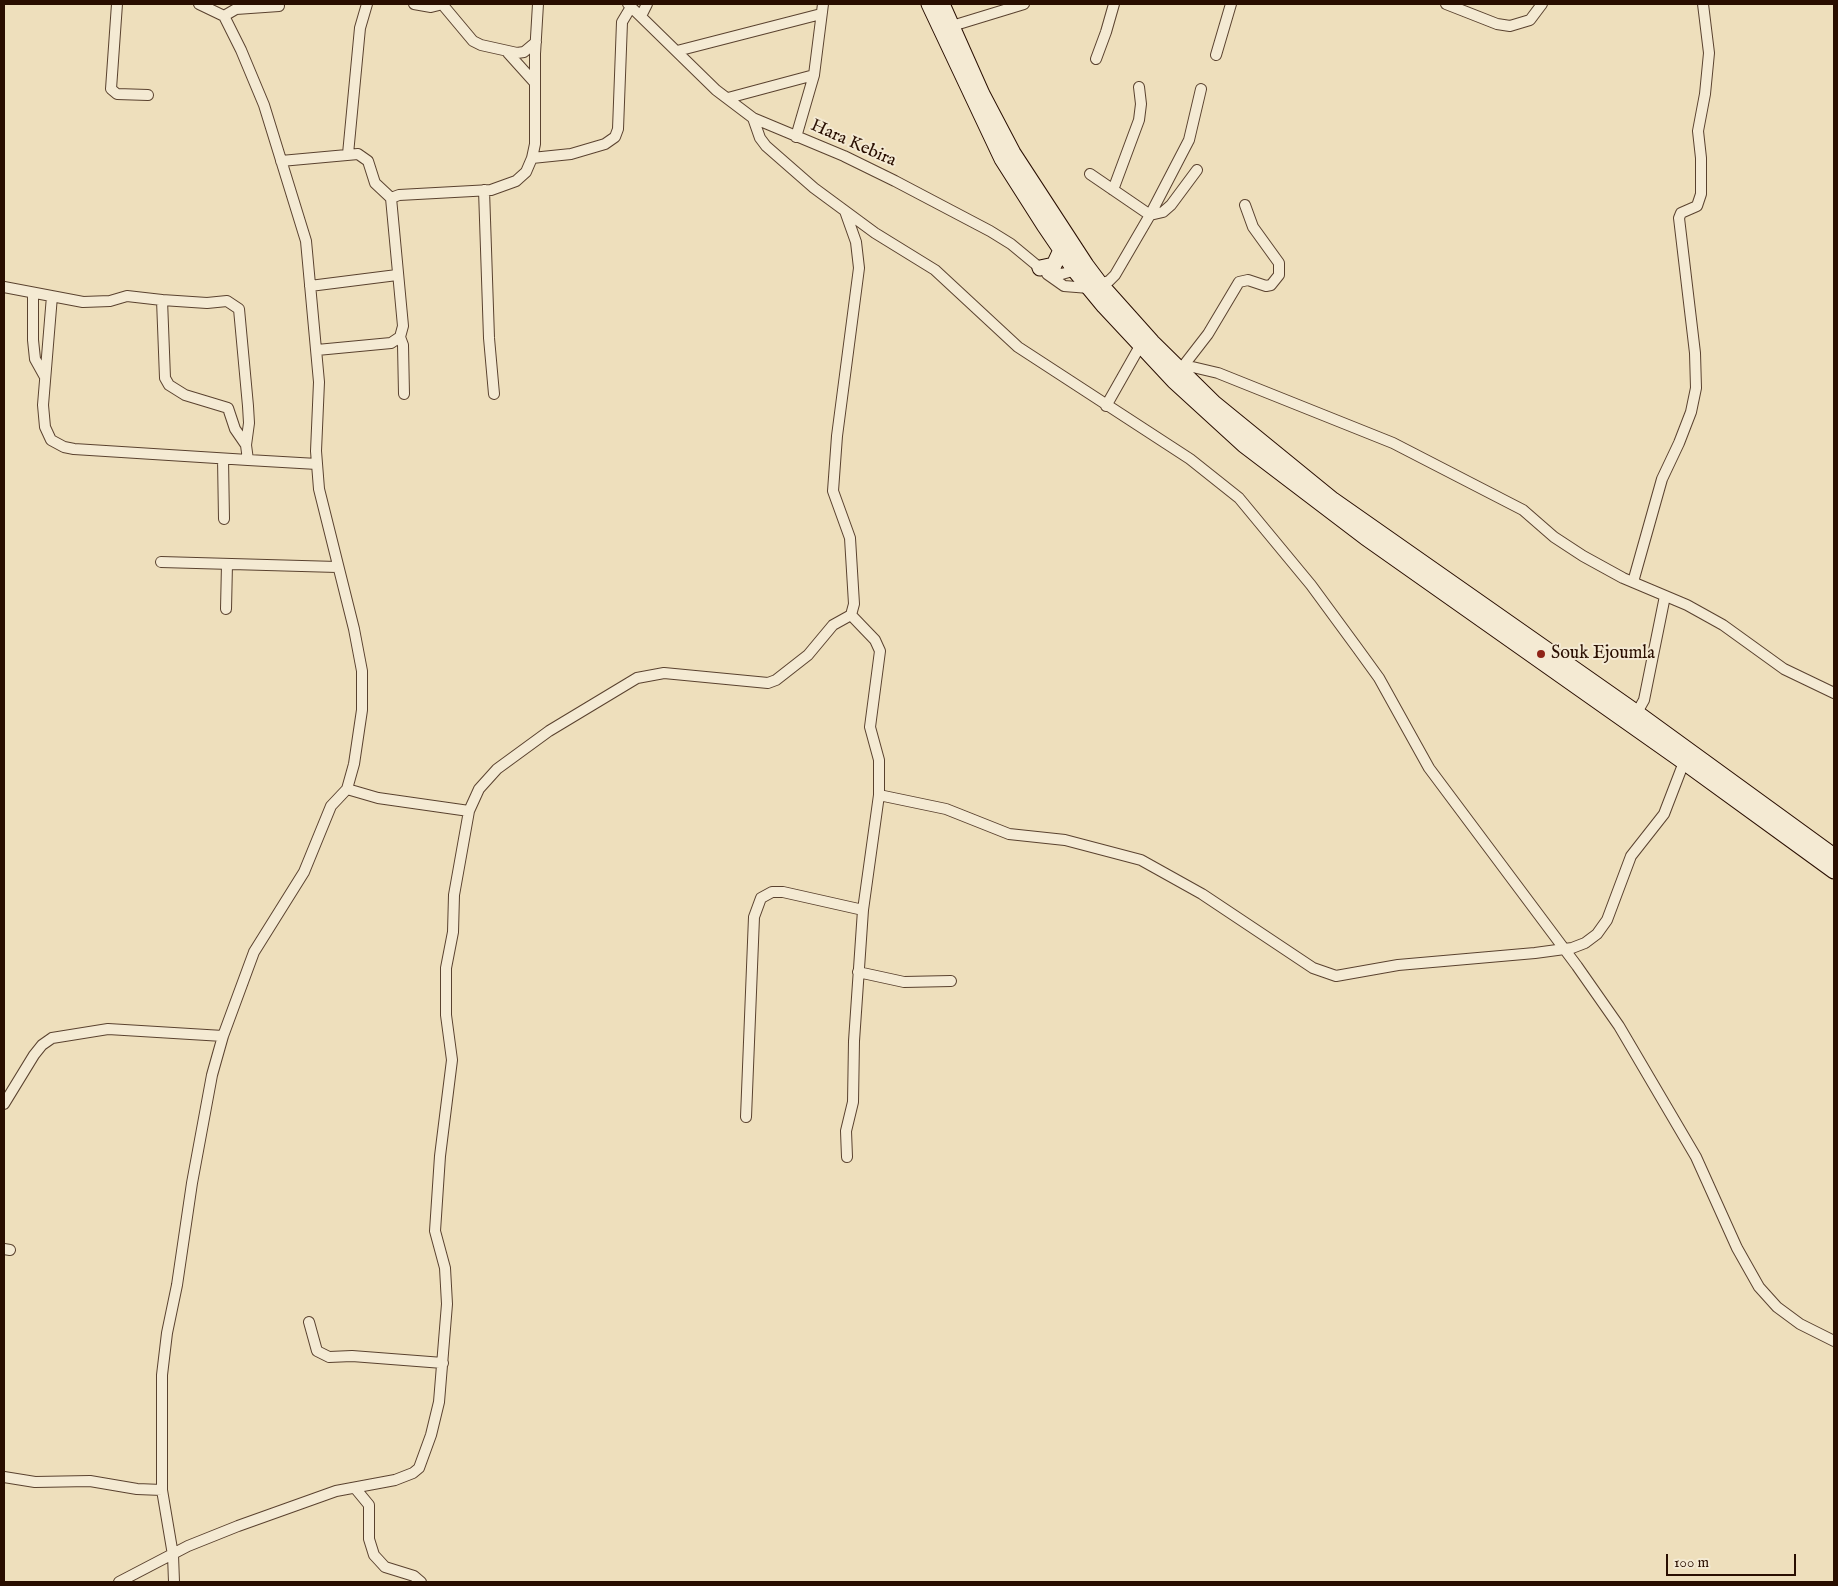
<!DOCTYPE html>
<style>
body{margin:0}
#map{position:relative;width:1838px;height:1586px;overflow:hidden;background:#eedfbc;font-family:"IM FELL English",serif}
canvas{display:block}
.frame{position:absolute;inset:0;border:5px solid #290e00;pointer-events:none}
.scale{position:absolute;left:1666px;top:1554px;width:130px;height:22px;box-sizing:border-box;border:2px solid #290e00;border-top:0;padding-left:6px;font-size:15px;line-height:18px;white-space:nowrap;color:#290e00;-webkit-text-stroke:4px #f4ead3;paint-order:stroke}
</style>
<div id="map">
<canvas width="1838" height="1586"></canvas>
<div class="frame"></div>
<div class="scale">100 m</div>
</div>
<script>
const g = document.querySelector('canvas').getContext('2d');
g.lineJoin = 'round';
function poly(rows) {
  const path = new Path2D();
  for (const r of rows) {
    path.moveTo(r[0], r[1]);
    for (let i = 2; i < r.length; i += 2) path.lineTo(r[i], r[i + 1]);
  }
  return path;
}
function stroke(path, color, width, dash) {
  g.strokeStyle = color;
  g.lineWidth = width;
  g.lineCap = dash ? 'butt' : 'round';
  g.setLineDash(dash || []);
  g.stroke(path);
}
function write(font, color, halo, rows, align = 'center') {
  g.font = font + ' "IM FELL English",serif';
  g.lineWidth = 4;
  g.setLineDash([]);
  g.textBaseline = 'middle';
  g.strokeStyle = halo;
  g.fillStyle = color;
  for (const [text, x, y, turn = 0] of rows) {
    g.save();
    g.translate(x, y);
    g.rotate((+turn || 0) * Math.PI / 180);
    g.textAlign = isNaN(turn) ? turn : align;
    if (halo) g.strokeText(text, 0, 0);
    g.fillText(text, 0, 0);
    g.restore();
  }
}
const street = poly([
 [117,4,111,89,117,94,148,95],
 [414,4,431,7,443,4],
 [442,4,473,41,481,45,517,53,524,52,536,42],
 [628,4,716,90,753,118,844,156,895,181,990,231,1011,244,1040,268,1062,274,1079,269],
 [1446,4,1497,24,1510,26,1530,20,1542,4],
 [224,16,236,9,279,6],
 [641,16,647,4],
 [952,26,1024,4],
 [677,51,821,14],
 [508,53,535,83],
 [1216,55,1231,4],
 [1096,59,1106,32,1114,4],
 [728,98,814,75],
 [753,118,760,138,766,146,814,188,875,233,935,270,1018,347,1190,459,1239,498,1311,585,1358,649,1379,678,1429,768,1577,966,1619,1026,1696,1157,1737,1248,1759,1287,1777,1307,1800,1324,1834,1341],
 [796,137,814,75,823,4],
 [348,154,360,28,367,4],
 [532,158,571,154,605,144,615,137,618,129,622,22,631,7],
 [281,161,358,154,368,161,375,183,391,198],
 [1090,174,1150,215],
 [484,190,489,338,494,394],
 [1113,190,1139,120,1141,104,1139,87],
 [391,198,399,195,491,190,516,181,526,172,532,158,535,144,535,54,538,4],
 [845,211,856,242,859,268,837,436,833,491,850,538,854,604,851,615,875,640,880,651,870,727,879,760,879,795,863,910,854,1041,853,1102,846,1131,847,1157],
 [1150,215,1163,212,1171,205,1197,170],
 [1047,274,1064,286,1089,288,1109,281,1115,275,1150,215,1189,140,1201,89],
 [310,286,397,275],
 [4,287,83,302,110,301,127,296,162,300,165,378,169,385,185,395,228,408,235,429,246,445,248,460,317,464],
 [33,293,33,340,35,359,45,377],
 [52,296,43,405,45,427,51,440,64,447,74,449,248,460],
 [162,300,207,303,227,301,239,309,248,406,249,423,246,445],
 [400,337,403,345,404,394],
 [317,350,391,343,400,337,403,326,391,198],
 [1184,365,1208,334,1239,282,1248,280,1266,286,1271,285,1279,275,1279,263,1253,227,1245,205],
 [1178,374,1184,365,1218,373,1393,443,1523,510,1554,537,1583,556,1623,578,1687,605,1723,625,1784,669,1834,693],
 [1106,406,1140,346],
 [223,459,224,519],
 [161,562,337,567],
 [1633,582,1662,479,1679,443,1691,412,1696,388,1695,353,1679,218,1681,213,1697,206,1701,194,1701,158,1698,131,1705,94,1709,53,1703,4],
 [226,609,227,564],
 [1635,716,1644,700,1665,596],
 [347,789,378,798,469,811],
 [879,795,946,809,1009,834,1065,840,1141,860,1202,894,1313,968,1336,976,1398,965,1535,953,1572,948,1585,943,1597,934,1607,920,1631,856,1664,814,1684,762],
 [858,972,904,982,951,981],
 [4,1104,34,1055,42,1045,52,1038,108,1029,223,1036],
 [746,1117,754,917,761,898,772,892,783,892,863,910],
 [4,1249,10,1250],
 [309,1322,317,1351,329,1357,352,1356,443,1363],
 [4,1477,35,1482,90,1481,137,1489,162,1490],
 [355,1488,369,1505,369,1539,374,1555,385,1567,414,1576,421,1582],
 [119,1582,188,1546,238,1526,336,1491,395,1480,413,1473,419,1468,431,1435,439,1402,447,1304,445,1268,435,1231,440,1156,452,1060,446,1015,446,968,453,932,454,895,469,811,479,789,497,769,549,731,637,678,664,673,768,683,776,680,808,655,833,625,851,615],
 [174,1582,173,1555,162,1490,162,1375,167,1333,177,1285,192,1183,212,1075,223,1036,254,952,304,872,331,806,347,789,354,764,362,710,362,671,354,629,319,489,316,451,319,382,306,241,264,105,241,50,224,16,199,4]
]);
const secondary = poly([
 [929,4,1002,159,1044,225,1076,272,1104,306,1174,381,1244,445,1365,537,1684,762,1834,871],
 [942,4,982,94,1013,153,1086,265,1101,285,1152,342,1214,403,1333,500,1637,713,1834,856],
 [1040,268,1054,265,1061,250]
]);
const markers = [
 [1541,654,5,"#8f2418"]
];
const streetNames = [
 ["Hara Kebira",853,144,24]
];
const poiNames = [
 ["Souk Ejoumla",1551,654]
];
stroke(street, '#5a422f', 12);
stroke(secondary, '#290e00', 17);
stroke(street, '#f4ead3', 10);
stroke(secondary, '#f4ead3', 15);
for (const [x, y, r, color] of markers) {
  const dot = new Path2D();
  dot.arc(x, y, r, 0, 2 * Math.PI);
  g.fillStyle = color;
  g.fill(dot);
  stroke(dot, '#f4ead3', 2);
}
write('18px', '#290e00', '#f4ead3', streetNames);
write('18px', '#290e00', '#f4ead3', poiNames, 'left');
</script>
